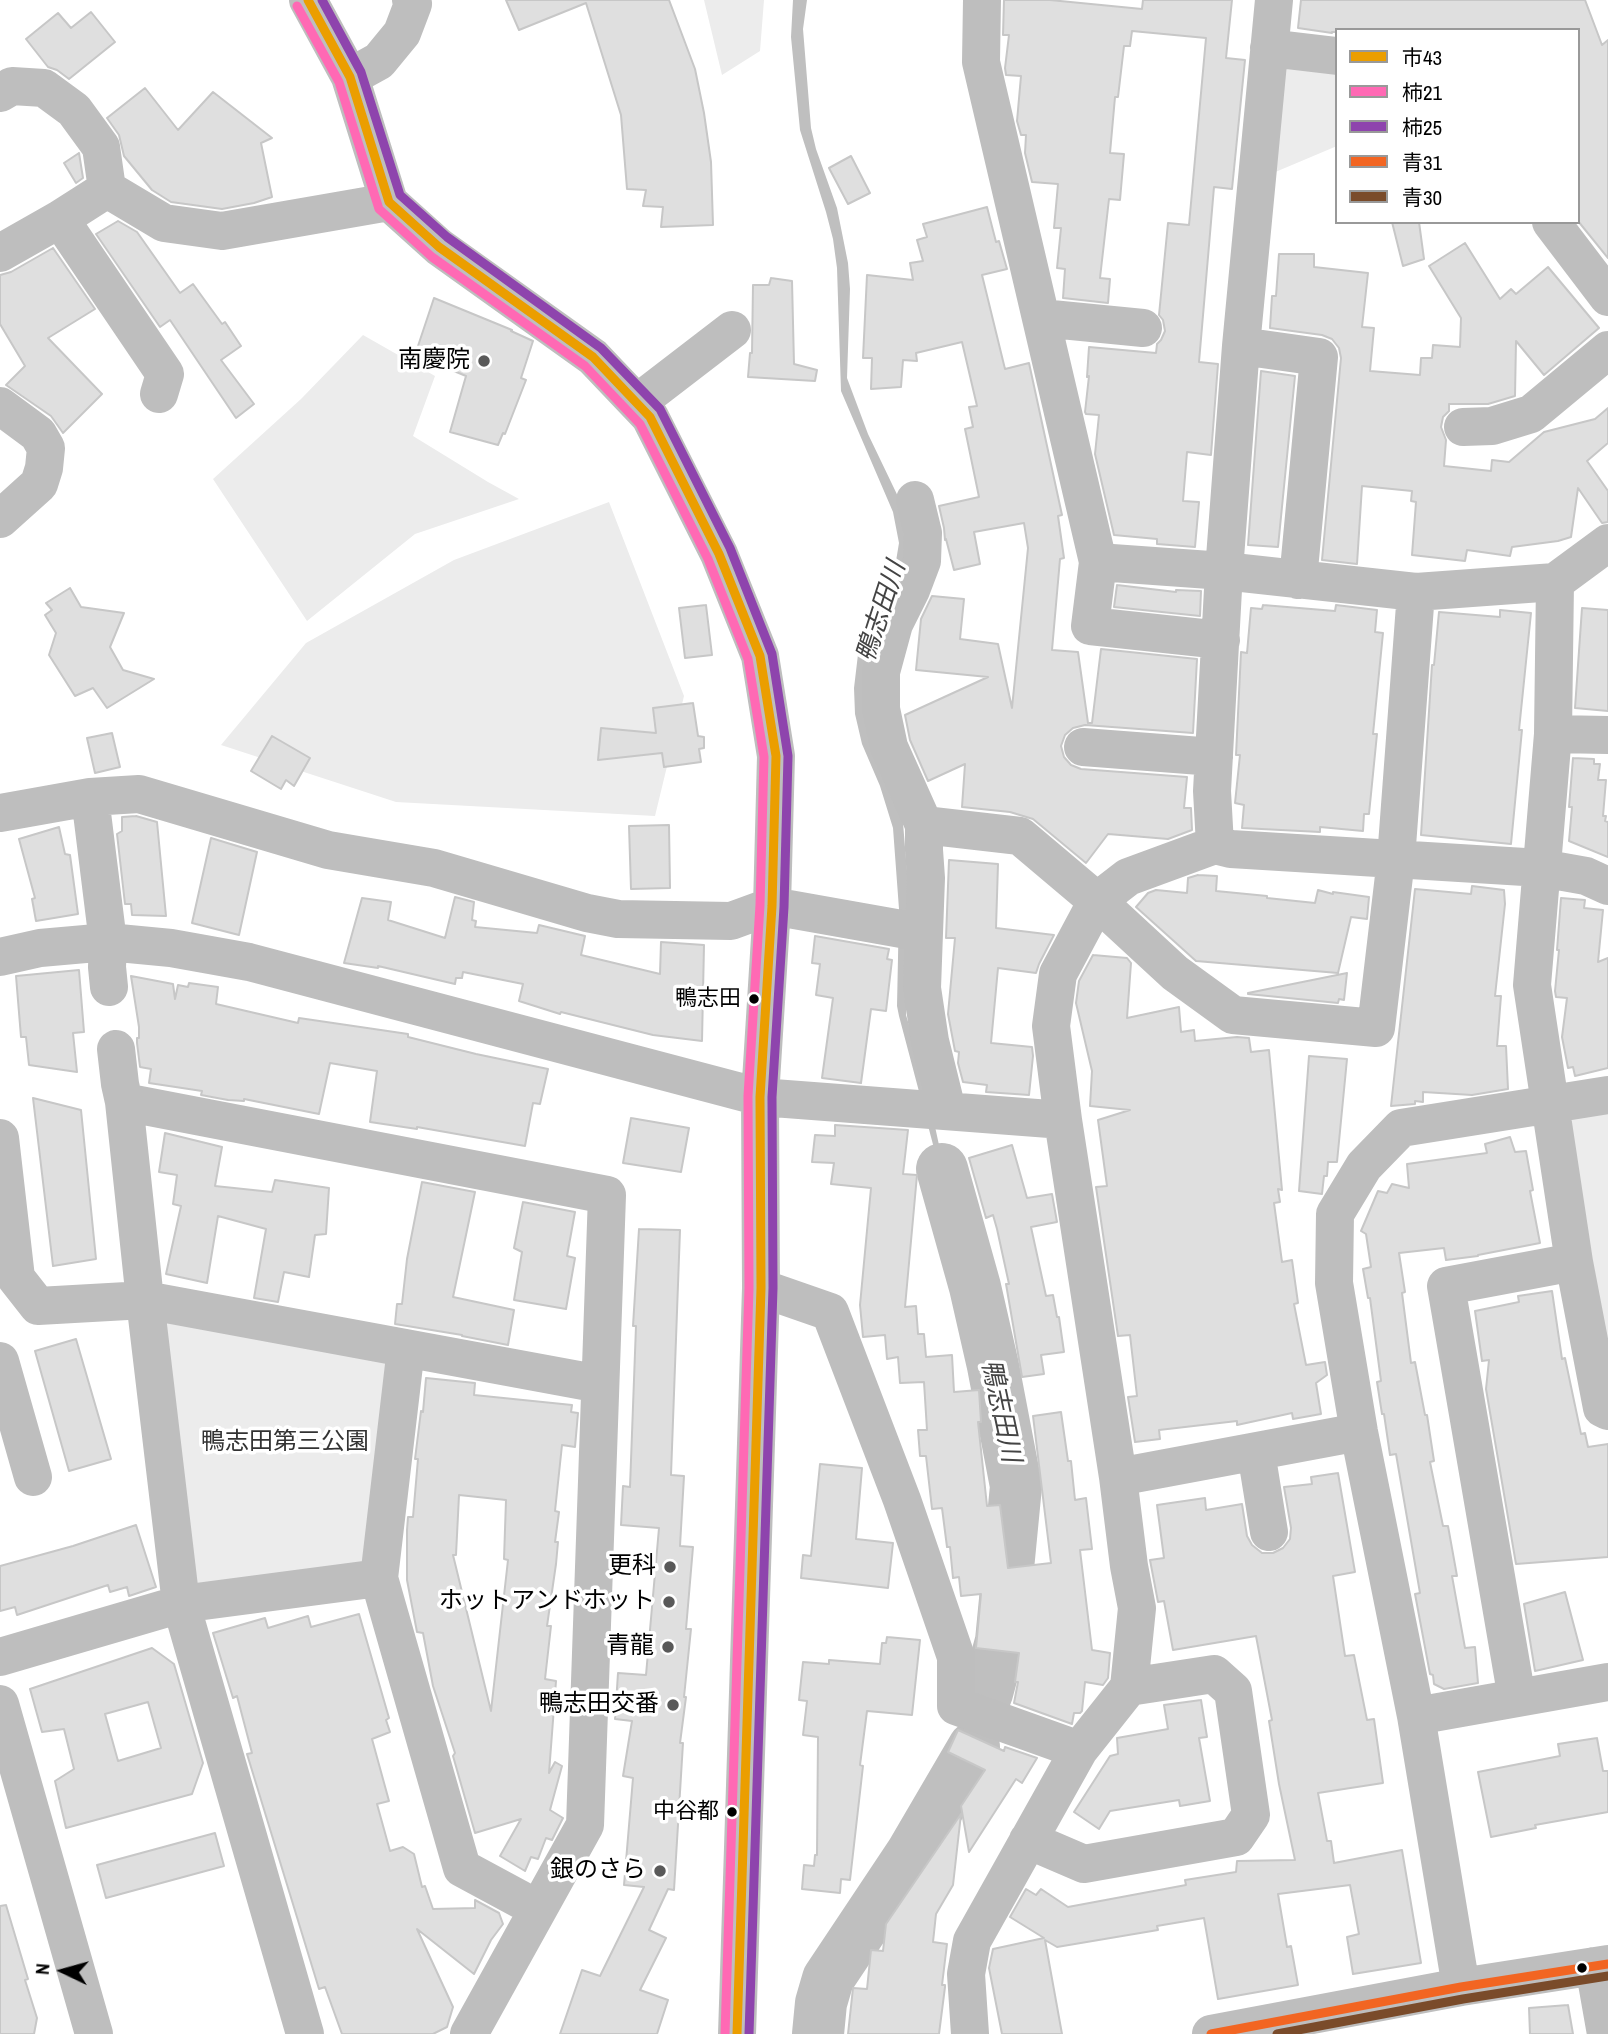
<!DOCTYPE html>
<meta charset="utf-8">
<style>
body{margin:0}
#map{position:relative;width:1608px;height:2034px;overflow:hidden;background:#fff;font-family:"Archivo Narrow","Noto Sans JP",sans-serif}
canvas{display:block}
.legend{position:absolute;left:1335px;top:28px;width:245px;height:196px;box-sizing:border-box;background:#fff;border:2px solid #999;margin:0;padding:9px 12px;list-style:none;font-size:21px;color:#000}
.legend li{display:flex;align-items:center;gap:14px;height:35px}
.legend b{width:35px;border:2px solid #999}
.north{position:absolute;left:28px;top:1936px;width:70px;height:70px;-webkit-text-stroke:5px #fff;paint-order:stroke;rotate:275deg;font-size:19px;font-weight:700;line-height:28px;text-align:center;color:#000}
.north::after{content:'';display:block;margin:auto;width:24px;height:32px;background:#000;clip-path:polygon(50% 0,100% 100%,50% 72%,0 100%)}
</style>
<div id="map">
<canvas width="1608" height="2034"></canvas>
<ul class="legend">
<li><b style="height:9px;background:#eb9e00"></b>市43</li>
<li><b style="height:9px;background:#ff69b4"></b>柿21</li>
<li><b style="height:9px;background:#8e44ad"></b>柿25</li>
<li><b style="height:9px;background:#f26522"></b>青31</li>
<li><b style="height:9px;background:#7a4b2a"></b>青30</li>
</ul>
<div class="north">N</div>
</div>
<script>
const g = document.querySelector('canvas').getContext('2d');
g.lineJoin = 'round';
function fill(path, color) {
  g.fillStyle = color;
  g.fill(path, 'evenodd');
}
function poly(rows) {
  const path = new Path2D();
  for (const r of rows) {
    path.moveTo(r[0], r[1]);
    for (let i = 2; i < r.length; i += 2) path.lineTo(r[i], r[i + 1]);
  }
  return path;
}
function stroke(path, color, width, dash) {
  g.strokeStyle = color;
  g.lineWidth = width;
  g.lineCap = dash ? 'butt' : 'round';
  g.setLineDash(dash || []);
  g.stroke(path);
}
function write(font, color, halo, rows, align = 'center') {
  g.font = font + ' "Archivo Narrow","Noto Sans JP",sans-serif';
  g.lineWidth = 7;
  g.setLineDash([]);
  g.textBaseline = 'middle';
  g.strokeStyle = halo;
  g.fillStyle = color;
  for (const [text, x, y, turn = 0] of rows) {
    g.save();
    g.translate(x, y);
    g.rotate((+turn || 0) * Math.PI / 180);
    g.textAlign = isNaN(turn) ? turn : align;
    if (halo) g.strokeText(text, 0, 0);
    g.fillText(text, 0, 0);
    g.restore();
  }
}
const green = poly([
 [704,0,764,0,760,51,722,75],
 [1280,62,1337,69,1337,146,1273,173],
 [363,335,435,376,413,436,488,482,519,499,415,534,307,621,213,479,301,399],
 [609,502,684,696,655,816,396,802,221,745,306,643,454,560],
 [1608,1108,1608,1373,1565,1113],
 [160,1315,406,1348,379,1578,194,1602]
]);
const water = poly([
 [793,0,807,0,803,29,811,128,816,149,837,208,848,263,850,289,847,378,868,434,904,509,909,559,876,630,903,823,907,871,909,973,906,1015,923,1071,947,1182,965,1237,958,1239,899,1016,897,1006,899,909,893,828,880,786,862,744,855,714,854,688,859,646,896,561,899,543,893,512,841,391,837,268,833,239,826,212,800,130,791,37]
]);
const river = poly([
 [942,1169,975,1287,993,1366,1016,1486,1001,1641,987,1693],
 [818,2034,821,2003,828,1979,912,1853,974,1747]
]);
const building = poly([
 [506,0,669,0,695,69,704,113,711,162,713,225,661,227,663,207,643,206,646,190,627,189,621,115,586,3,519,30,506,0],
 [1004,0,1050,0,1142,9,1143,0,1232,0,1226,58,1245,60,1232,189,1214,187,1199,362,1218,364,1211,455,1187,452,1183,501,1199,502,1195,547,1157,544,1157,539,1114,535,1095,454,1099,415,1086,414,1085,412,1089,376,1087,377,1089,347,1156,353,1157,344,1161,340,1165,331,1163,320,1159,315,1168,223,1189,225,1206,38,1132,31,1130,46,1124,46,1118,97,1115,97,1110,153,1124,154,1120,200,1109,199,1100,278,1110,279,1108,303,1063,298,1065,269,1057,268,1061,228,1054,228,1058,184,1032,182,1025,153,1026,135,1021,135,1017,121,1021,76,1006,75,1005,68,1009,35,1003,35,1004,0],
 [1301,0,1585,0,1602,45,1608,40,1608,258,1578,221,1578,30,1337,30,1337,32,1332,32,1332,33,1298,28,1301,0],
 [91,12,115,42,69,79,57,70,48,67,26,39,58,13,71,28,91,12],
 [145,88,178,130,213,92,272,138,261,143,272,197,254,203,222,209,171,202,152,190,124,156,119,135,107,118,145,88],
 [79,153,83,178,76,183,64,163,79,153],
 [851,156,870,193,848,204,829,168,851,156],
 [987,207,996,242,999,241,1007,269,982,275,1005,369,1029,363,1062,515,1058,516,1064,558,1060,559,1052,650,1078,652,1088,723,1092,723,1101,649,1197,659,1193,733,1085,725,1073,728,1065,735,1061,746,1064,757,1071,765,1081,769,1187,777,1184,808,1191,808,1192,830,1168,839,1108,834,1086,863,1033,819,1010,812,962,807,965,764,928,781,910,740,905,715,988,677,916,670,921,619,932,596,964,599,960,639,998,644,1012,708,1028,548,1024,523,974,532,980,564,954,570,946,539,945,540,944,528,939,506,979,497,965,429,973,427,969,407,977,406,962,342,916,353,917,361,903,360,901,387,871,389,872,358,863,358,867,275,913,280,910,263,923,261,917,240,927,237,923,224,987,207],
 [118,221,137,232,180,293,193,284,222,324,225,322,241,346,221,360,254,404,236,418,170,320,160,327,96,234,118,221],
 [1392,222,1419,222,1424,259,1403,266,1392,222],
 [1465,243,1500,299,1511,289,1516,294,1548,267,1599,328,1544,375,1516,341,1515,396,1488,404,1449,404,1449,411,1443,417,1441,427,1446,440,1444,466,1491,471,1492,460,1509,462,1544,432,1595,419,1608,408,1608,443,1587,461,1608,491,1608,522,1602,523,1578,488,1571,537,1558,541,1512,547,1510,556,1467,550,1465,561,1412,555,1416,502,1411,501,1412,491,1362,486,1357,564,1322,560,1341,358,1339,348,1332,339,1322,335,1270,328,1272,296,1276,296,1279,254,1314,254,1314,267,1368,273,1362,327,1374,328,1370,371,1420,375,1421,358,1432,358,1433,345,1460,347,1461,318,1429,266,1465,243],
 [53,248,95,309,48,338,102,394,63,433,51,416,6,385,25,366,0,324,0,275,11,272,53,248],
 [771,278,792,281,794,364,817,370,815,381,748,377,750,353,752,353,753,285,769,285,771,278],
 [434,298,512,330,511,331,533,341,521,378,526,380,505,434,503,433,498,445,450,432,466,376,415,355,434,298],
 [1261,371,1295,376,1278,547,1248,545,1261,371],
 [1117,585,1176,592,1176,590,1201,591,1200,616,1114,607,1117,585],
 [70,588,81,607,124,613,110,647,123,670,154,679,107,708,93,688,75,696,49,655,56,633,45,615,52,610,46,603,70,588],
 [706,605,712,655,685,658,679,608,706,605],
 [1263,605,1335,611,1336,605,1377,610,1375,632,1383,633,1373,734,1377,734,1369,814,1364,814,1363,831,1320,827,1320,832,1242,828,1244,805,1235,803,1240,755,1236,755,1241,652,1247,653,1251,608,1262,609,1263,605],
 [1582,608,1608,610,1608,711,1575,708,1582,608],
 [1500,610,1531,613,1519,730,1522,730,1511,844,1421,835,1432,665,1434,665,1439,612,1500,617,1500,610],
 [693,703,698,736,704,737,704,748,699,749,701,762,664,767,662,753,598,760,601,728,656,733,653,708,693,703],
 [112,733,120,767,95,773,87,738,112,733],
 [272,736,310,758,294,786,286,780,281,789,251,771,272,736],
 [1573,758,1594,759,1594,764,1600,764,1598,780,1606,780,1603,816,1606,816,1605,821,1608,822,1608,857,1569,841,1572,807,1569,807,1573,758],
 [136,816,157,822,166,916,132,915,131,904,125,904,117,834,122,831,122,817,136,816],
 [669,825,670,888,631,889,629,826,669,825],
 [59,827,65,854,70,855,78,914,36,921,32,899,35,898,19,839,59,827],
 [211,838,257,852,239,935,192,923,211,838],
 [949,860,998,864,996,928,1054,935,1039,964,1036,973,998,968,991,1043,1032,1047,1033,1056,1029,1095,986,1092,987,1085,963,1082,958,1063,959,1052,955,1051,948,1014,955,938,946,938,949,860],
 [1198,875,1217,876,1216,891,1267,896,1267,898,1315,903,1318,890,1333,894,1333,892,1369,897,1367,919,1351,917,1338,973,1196,961,1136,907,1148,893,1156,890,1187,893,1188,878,1198,875],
 [1472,886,1504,890,1505,904,1495,996,1501,996,1497,1046,1506,1046,1508,1089,1472,1095,1423,1092,1423,1102,1415,1101,1415,1104,1391,1106,1415,889,1471,894,1472,886],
 [455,897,474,902,472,920,476,921,475,927,537,933,539,925,585,936,581,955,660,974,661,942,704,945,702,1041,653,1035,561,1012,560,1014,519,1001,523,984,463,972,462,978,456,978,455,984,378,966,378,968,344,963,362,898,391,902,388,920,445,938,455,897],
 [1561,898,1585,900,1584,908,1603,910,1598,962,1608,958,1608,1068,1575,1076,1573,1067,1568,1068,1562,1037,1567,998,1556,997,1555,991,1559,950,1557,950,1561,898],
 [815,936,889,949,887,959,892,960,886,1011,871,1009,861,1083,822,1078,833,998,816,995,820,964,812,963,815,936],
 [1093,955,1127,958,1131,963,1127,1018,1179,1007,1181,1032,1194,1030,1195,1041,1237,1037,1249,1038,1251,1052,1269,1050,1282,1190,1278,1189,1280,1202,1274,1203,1282,1262,1292,1260,1298,1303,1294,1304,1306,1365,1325,1362,1327,1375,1316,1383,1321,1414,1293,1419,1292,1413,1237,1425,1237,1421,1159,1430,1160,1439,1135,1442,1128,1397,1137,1396,1130,1335,1118,1336,1096,1187,1107,1186,1098,1120,1130,1110,1090,1106,1092,1071,1076,1003,1079,981,1093,955],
 [79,970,84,1032,73,1033,77,1072,29,1065,26,1037,21,1037,16,976,79,970],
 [1347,973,1344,1000,1339,999,1338,1003,1248,994,1248,993,1347,973],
 [131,976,173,984,175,999,178,985,188,987,189,983,218,987,216,1004,298,1023,299,1018,408,1034,408,1037,476,1054,548,1069,540,1104,533,1103,525,1146,417,1127,417,1129,370,1122,377,1071,330,1063,319,1114,244,1099,244,1101,228,1100,201,1095,202,1091,149,1083,151,1069,140,1067,137,1043,137,1038,139,1038,139,1027,131,976],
 [1309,1056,1347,1059,1337,1162,1328,1162,1327,1176,1324,1176,1322,1194,1299,1191,1309,1056],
 [33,1098,81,1110,96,1259,53,1266,33,1098],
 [631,1118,689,1128,681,1172,623,1163,631,1118],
 [835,1125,908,1130,903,1174,917,1175,905,1307,916,1306,918,1334,924,1334,926,1357,952,1355,954,1392,979,1390,981,1422,978,1422,987,1506,1000,1505,1008,1568,1051,1563,1033,1416,1061,1412,1068,1461,1071,1461,1075,1500,1086,1498,1092,1549,1080,1550,1092,1650,1110,1653,1108,1678,1103,1685,1085,1682,1082,1711,1080,1713,1074,1713,1072,1724,1014,1703,1018,1682,1015,1682,1019,1653,976,1648,981,1594,961,1596,959,1577,953,1578,950,1547,947,1547,942,1508,932,1509,926,1456,920,1456,918,1430,927,1430,924,1382,900,1383,898,1357,887,1359,885,1335,863,1337,860,1305,871,1188,831,1184,834,1163,812,1162,815,1135,835,1136,835,1125],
 [165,1133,222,1147,215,1186,272,1192,275,1180,329,1188,326,1234,315,1235,309,1277,284,1272,278,1302,254,1298,266,1229,218,1216,207,1283,166,1274,181,1206,173,1204,177,1175,159,1172,165,1133],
 [1510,1137,1515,1152,1526,1151,1533,1190,1530,1191,1540,1243,1478,1255,1478,1256,1446,1260,1444,1248,1399,1253,1405,1292,1402,1293,1411,1363,1415,1362,1425,1415,1427,1415,1434,1461,1430,1462,1443,1526,1448,1526,1457,1576,1452,1576,1465,1648,1475,1647,1478,1683,1444,1689,1434,1684,1433,1675,1430,1674,1415,1594,1420,1593,1396,1454,1390,1455,1384,1414,1382,1414,1377,1382,1381,1381,1370,1298,1368,1298,1363,1269,1371,1267,1366,1234,1361,1231,1378,1191,1387,1193,1392,1184,1409,1188,1407,1164,1487,1153,1485,1144,1510,1137],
 [1012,1145,1027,1198,1052,1194,1057,1222,1031,1227,1046,1296,1053,1295,1057,1317,1059,1317,1064,1352,1041,1355,1044,1374,1022,1377,1006,1284,1009,1284,997,1229,993,1215,986,1218,969,1158,1012,1145],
 [422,1182,475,1192,453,1297,514,1310,508,1345,462,1336,462,1335,395,1324,397,1304,402,1304,407,1259,422,1182],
 [523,1202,575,1212,567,1256,575,1258,566,1309,514,1300,522,1252,514,1248,523,1202],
 [639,1229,680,1230,671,1475,684,1476,680,1546,693,1547,686,1629,691,1629,684,1697,686,1697,680,1743,683,1743,674,1890,668,1889,649,1930,666,1938,640,1990,668,2000,657,2034,560,2034,582,1970,600,1976,644,1887,624,1885,633,1778,623,1776,632,1721,615,1719,618,1673,646,1675,659,1528,621,1525,623,1486,630,1487,636,1326,633,1326,639,1229],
 [1552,1291,1562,1359,1565,1358,1581,1434,1585,1433,1588,1447,1608,1444,1608,1557,1516,1564,1486,1389,1489,1360,1482,1361,1475,1311,1519,1302,1518,1296,1552,1291],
 [76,1339,111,1459,69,1471,35,1351,76,1339],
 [426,1378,475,1383,474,1395,572,1405,571,1412,578,1413,575,1447,562,1445,555,1511,559,1512,555,1542,558,1542,556,1564,547,1626,551,1626,545,1679,556,1681,549,1773,555,1762,562,1766,550,1810,563,1818,552,1840,546,1838,538,1859,531,1857,525,1871,500,1856,521,1819,475,1833,453,1756,455,1753,433,1686,423,1633,417,1632,407,1580,407,1530,408,1517,413,1517,418,1459,415,1459,421,1411,423,1412,426,1378],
 [459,1495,506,1500,504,1559,508,1560,491,1711,453,1555,456,1555,459,1495],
 [820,1464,862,1468,856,1539,893,1543,888,1588,801,1578,803,1555,811,1556,820,1464],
 [1338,1473,1355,1572,1333,1576,1345,1656,1354,1655,1367,1720,1374,1719,1383,1783,1318,1793,1327,1841,1331,1841,1334,1863,1402,1850,1421,1963,1353,1974,1347,1937,1359,1934,1350,1885,1278,1894,1287,1947,1291,1946,1298,1985,1218,1999,1204,1918,1157,1926,1158,1930,1057,1947,1045,1940,1062,2034,1002,2034,989,1968,993,1949,1044,1938,1010,1917,1026,1889,1036,1895,1041,1889,1068,1907,1186,1885,1185,1880,1236,1872,1237,1861,1295,1860,1279,1784,1269,1721,1272,1720,1256,1636,1173,1650,1164,1601,1158,1602,1150,1560,1164,1558,1157,1505,1205,1498,1206,1510,1242,1504,1247,1536,1252,1545,1262,1553,1273,1553,1283,1548,1290,1539,1291,1528,1284,1487,1312,1484,1311,1477,1338,1473],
 [136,1525,156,1587,129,1596,127,1587,110,1592,108,1585,17,1615,15,1607,0,1611,0,1566,73,1546,136,1525],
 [1565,1592,1583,1660,1535,1671,1524,1604,1565,1592],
 [359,1614,389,1718,386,1720,390,1732,372,1739,389,1801,377,1804,390,1851,403,1847,414,1854,422,1887,425,1886,433,1909,475,1908,475,1900,499,1913,503,1924,491,1940,474,1974,417,1929,453,2007,447,2027,433,2034,342,2034,325,1987,319,1989,247,1754,252,1753,237,1696,233,1698,213,1633,265,1618,268,1628,308,1616,311,1627,359,1614],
 [887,1637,920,1640,912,1715,867,1711,860,1765,863,1766,850,1880,841,1879,840,1893,802,1889,804,1865,814,1866,815,1855,817,1855,818,1737,803,1735,807,1701,799,1700,803,1662,829,1664,829,1660,880,1664,882,1643,886,1643,887,1637],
 [152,1648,174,1664,203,1763,192,1794,66,1828,55,1781,74,1769,64,1729,42,1732,30,1689,152,1648],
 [148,1702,161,1748,118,1761,105,1714,148,1702],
 [1201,1700,1207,1737,1199,1738,1210,1801,1180,1806,1179,1800,1110,1811,1099,1829,1074,1812,1110,1756,1118,1754,1117,1738,1168,1729,1164,1705,1201,1700],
 [958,1730,1004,1751,1005,1747,1037,1758,1022,1783,1016,1779,969,1852,961,1806,985,1770,948,1752,958,1730],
 [1597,1738,1603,1771,1608,1771,1608,1812,1535,1825,1536,1828,1491,1837,1478,1772,1560,1756,1558,1744,1597,1738],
 [961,1814,953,1885,936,1914,933,1942,947,1944,942,1985,945,1985,945,1987,939,2034,848,2034,853,1988,867,1989,871,1950,883,1951,886,1924,961,1814],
 [215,1833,224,1866,106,1898,97,1865,215,1833],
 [6,1905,28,1979,25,1980,37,2018,34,2034,0,2034,0,1906,6,1905],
 [1568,2005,1573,2034,1530,2034,1529,2008,1568,2005]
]);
const minor = poly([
 [308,0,350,77,389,202,439,247,593,357,650,417,719,554,760,656,776,756,772,906,760,1097,761,1288,737,2034],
 [982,0,981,62,1098,562,1224,571,1416,592,1555,582,1608,543],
 [1269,48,1337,56],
 [350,77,379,61,402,33,413,4,411,0],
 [0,93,12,86,44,88,74,110,101,147,107,189],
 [60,219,165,374,159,394],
 [1551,222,1608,297],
 [0,253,60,219,107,189,164,223,222,231,389,202],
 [1041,318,1143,328],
 [1241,346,1319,357,1298,580],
 [637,403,732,330],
 [0,406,38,434,46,448,44,468,39,484,0,519],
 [1463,427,1492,426,1531,414,1608,350],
 [915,500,923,533,922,561,911,590,894,624,881,672,881,709,889,747,924,825,924,850,926,878,922,988,930,1041,947,1110],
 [1098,562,1090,626,1221,640],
 [1555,582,1553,734,1532,985,1574,1262,1602,1408,1608,1411],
 [1553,734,1608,735],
 [1083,747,1214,757],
 [90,797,108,942,107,967,109,987],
 [0,813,90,797,139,794,328,850,434,868,587,913,618,919,731,921,772,906,924,933],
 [924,825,1020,836,1097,901,1175,973,1233,1015,1376,1028,1396,859,1416,592],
 [1215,845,1212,791,1224,571,1241,346,1274,0],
 [0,957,40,948,108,942,171,948,249,962,760,1097,1063,1120],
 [116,1049,120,1084,124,1102,145,1300,181,1604,305,2034],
 [124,1102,607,1195,585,1825,469,2034],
 [0,1138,16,1278,38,1306,145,1300,600,1384],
 [761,1288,830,1312,902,1500,956,1657,956,1706,1079,1750],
 [406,1348,379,1578,462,1868,538,1909],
 [0,1361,33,1477],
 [1256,1452,1269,1532],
 [1118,1477,1359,1432],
 [0,1657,181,1604,379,1578],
 [1509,1699,1515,1687,1446,1286,1574,1262],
 [0,1704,94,2034],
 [1416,1716,1608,1682],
 [1028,1840,1084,1864,1236,1837,1251,1815,1233,1691,1214,1674,1129,1687],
 [1594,1966,1606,2034],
 [1461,1987,1416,1716,1359,1432,1334,1283,1335,1214,1364,1166,1401,1128,1608,1095],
 [970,2034,966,1974,972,1941,1079,1750,1129,1687,1137,1608,1129,1566,1118,1477,1063,1120,1051,1026,1058,974,1097,901,1128,877,1215,845,1231,849,1541,868,1586,876,1608,886],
 [1211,2034,1461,1987,1608,1964]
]);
const bus1 = poly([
 [308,0,350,77,389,202,439,247,593,357,650,417,719,554,760,656,776,756,772,906,760,1097,761,1288,737,2034]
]);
const bus2 = poly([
 [297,6,339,82,379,209,432,257,585,366,640,424,708,559,748,659,764,757,760,905,748,1096,749,1288,725,2034]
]);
const bus3 = poly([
 [322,0,361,72,400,195,447,237,601,348,660,409,730,548,772,654,788,756,784,907,772,1097,773,1288,749,2034]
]);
const bus4 = poly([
 [1211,2034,1461,1987,1608,1964]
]);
const bus5 = poly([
 [1277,2034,1463,1999,1608,1976]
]);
const markers = [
 [484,361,7,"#595959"],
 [754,999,6,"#000"],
 [670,1567,7,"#595959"],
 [669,1602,7,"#595959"],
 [668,1647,7,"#595959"],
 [673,1705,7,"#595959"],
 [732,1812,6,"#000"],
 [660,1871,7,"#595959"],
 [1582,1968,6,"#000"]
];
const busNames = [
 ["鴨志田",741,999],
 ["中谷都",719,1812]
];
const poiNames = [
 ["南慶院",470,361],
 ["更科",656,1567],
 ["ホットアンドホット",655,1602],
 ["青龍",654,1647],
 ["鴨志田交番",659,1705],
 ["銀のさら",646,1871]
];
const parkNames = [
 ["鴨志田第三公園",285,1443]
];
const waterNames = [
 ["鴨志田川",882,612,-72],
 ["鴨志田川",1000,1411,78]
];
fill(green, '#ececec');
fill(water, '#bfbfbf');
stroke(river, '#bfbfbf', 52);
fill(building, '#dfdfdf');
stroke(building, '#c7c7c7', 2);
stroke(minor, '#bebebe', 38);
stroke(bus1, '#eb9e00', 9);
stroke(bus2, '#ff69b4', 9);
stroke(bus3, '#8e44ad', 9);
stroke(bus4, '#f26522', 9);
stroke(bus5, '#7a4b2a', 9);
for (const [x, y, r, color] of markers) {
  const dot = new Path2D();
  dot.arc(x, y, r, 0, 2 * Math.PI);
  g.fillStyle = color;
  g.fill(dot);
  stroke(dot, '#fff', 2.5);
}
write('22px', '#000', '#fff', busNames, 'right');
write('24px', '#000', '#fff', poiNames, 'right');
write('24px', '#333', '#fff', parkNames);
write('italic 26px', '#444', '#fff', waterNames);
</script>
